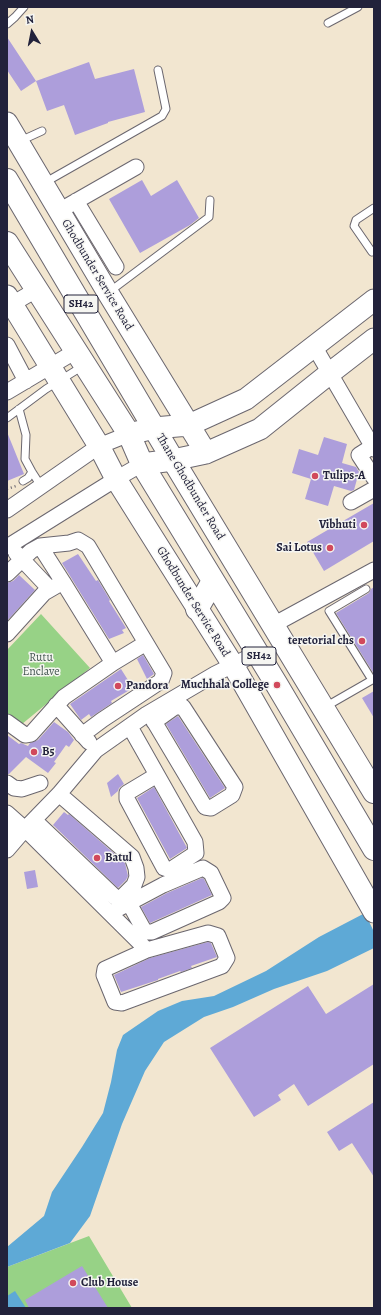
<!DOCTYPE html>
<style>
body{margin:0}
#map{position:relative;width:381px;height:1315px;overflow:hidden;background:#f2e6d0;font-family:Alegreya,serif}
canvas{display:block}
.frame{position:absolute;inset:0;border:8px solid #22223b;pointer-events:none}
.north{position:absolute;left:12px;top:12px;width:40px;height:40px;-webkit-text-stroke:3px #f6f6f2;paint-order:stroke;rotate:350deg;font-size:11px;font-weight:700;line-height:16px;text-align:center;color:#22223b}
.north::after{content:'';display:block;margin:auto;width:14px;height:18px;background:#22223b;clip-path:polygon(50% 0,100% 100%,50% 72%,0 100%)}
</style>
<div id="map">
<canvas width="381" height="1315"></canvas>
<div class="frame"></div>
<div class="north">N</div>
</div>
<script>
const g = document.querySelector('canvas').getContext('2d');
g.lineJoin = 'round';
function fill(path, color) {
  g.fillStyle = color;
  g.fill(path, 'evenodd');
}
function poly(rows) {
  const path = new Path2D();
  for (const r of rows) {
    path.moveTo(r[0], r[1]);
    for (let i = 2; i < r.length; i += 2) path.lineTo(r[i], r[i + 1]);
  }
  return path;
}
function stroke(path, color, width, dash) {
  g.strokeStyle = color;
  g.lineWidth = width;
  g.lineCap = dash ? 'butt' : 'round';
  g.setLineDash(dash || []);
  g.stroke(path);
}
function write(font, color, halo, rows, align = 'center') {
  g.font = font + ' Alegreya,serif';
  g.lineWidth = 3;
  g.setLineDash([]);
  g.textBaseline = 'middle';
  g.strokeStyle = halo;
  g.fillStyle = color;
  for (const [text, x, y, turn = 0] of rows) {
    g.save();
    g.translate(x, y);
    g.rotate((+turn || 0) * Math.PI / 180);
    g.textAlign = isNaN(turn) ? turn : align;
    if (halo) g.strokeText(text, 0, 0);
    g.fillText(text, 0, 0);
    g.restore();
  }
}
const green = poly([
 [41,614,90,668,16,729,7,720,7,650],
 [89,1236,132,1308,7,1308,7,1267]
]);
const water = poly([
 [365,913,374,932,374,948,327,971,274,989,233,1007,204,1017,164,1042,145,1071,122,1124,90,1216,70,1243,7,1267,7,1247,44,1216,52,1192,82,1147,103,1113,111,1082,117,1050,123,1035,158,1011,182,1001,214,996,266,971,319,937],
 [15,1291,26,1308,7,1308,7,1296]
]);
const building = poly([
 [7,37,36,81,21,91,7,70],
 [89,62,95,79,134,69,145,112,108,122,108,123,75,135,64,105,47,111,36,81],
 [142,180,151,196,177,180,199,218,190,225,140,253,109,199],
 [7,432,24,474,7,481],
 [324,437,347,444,342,463,356,467,359,472,354,490,351,491,334,486,328,506,305,499,311,479,292,473,299,449,318,455],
 [374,503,374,541,324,571,307,542],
 [78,554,96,581,98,580,110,600,109,601,126,628,122,630,124,633,109,639,62,563],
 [19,575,35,590,7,621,7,583,13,581],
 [374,587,374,674,336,613,369,593,371,589],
 [143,655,154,674,147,679,137,659],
 [121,669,133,688,111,701,112,703,91,717,89,714,81,720,70,704],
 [374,691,374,718,362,698],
 [178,716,225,788,210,798,166,724],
 [54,722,68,732,74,740,69,747,66,745,54,762,56,763,48,773,26,757,9,774,7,774,7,735,19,744,21,743,28,746,30,743,38,740],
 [118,774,124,784,119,788,118,791,111,797,107,783],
 [154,787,186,846,187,848,170,859,137,798],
 [64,812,68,815,69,814,125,863,128,876,126,880,118,888,53,825],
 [35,870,38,887,27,889,24,872],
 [202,878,204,879,212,895,150,923,141,907,167,893],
 [208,942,211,943,217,957,191,966,192,968,181,972,180,971,158,979,158,980,121,992,114,975,150,958],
 [374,984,374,1064,308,1106,294,1084,278,1095,281,1100,254,1117,210,1048,308,986,326,1014],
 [374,1102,374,1177,352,1143,339,1151,327,1132],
 [82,1266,108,1308,29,1308,25,1300]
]);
const path = poly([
 [7,489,16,486]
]);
const lane = poly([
 [328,23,358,7],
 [7,24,15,17,24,7],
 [20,141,42,131],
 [44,183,162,116,166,109,158,70],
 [372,252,354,226,356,220,374,208],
 [109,292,209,217,210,200],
 [19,409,26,435,25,459,32,472,41,486],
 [7,418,46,389,83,366],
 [23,481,28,478,32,472],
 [325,707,372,680,329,611,366,589]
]);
const street = poly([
 [76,201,116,267],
 [59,211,136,167],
 [7,307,36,290],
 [7,345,26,381],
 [314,346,374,449],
 [7,392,76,351],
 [373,446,359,455,374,478],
 [351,502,374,489],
 [7,510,99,446,129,434],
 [40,546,63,582],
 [7,547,116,479,142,464],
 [16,553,50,589],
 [7,574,31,551,40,546,69,543,78,540,88,546,164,673,161,681,102,720,82,735],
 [273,625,374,570],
 [7,634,44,593,63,582,113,663,64,697,31,734,25,735,7,722],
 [113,663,146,643],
 [56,705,89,742],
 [149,713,205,807,211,808,232,795,235,787,183,707,175,707,154,722],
 [130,727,195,842,196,853,170,870,164,868,127,799,127,793,157,775],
 [7,783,14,788,22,789,40,783],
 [7,813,25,829,59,794,96,750,147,714,215,674,257,653],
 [34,820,116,898,121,898,134,885,137,877,136,868,132,857,59,794],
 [7,825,9,831,7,833],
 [7,850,25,829,147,950,208,933,218,936,227,958,222,966,122,1003,115,1002,104,975,105,969,147,950],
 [116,910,163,885,203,868,211,873,223,898,219,902,152,932,145,932,129,903]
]);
const secondary = poly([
 [7,123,108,293,206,453],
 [7,296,99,446,116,479,233,665,374,912],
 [129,434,154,428,189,425,246,399,374,300],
 [142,464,173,460,206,453,260,429,330,373,374,339]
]);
const primary = poly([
 [7,180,173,460,374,792],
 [7,243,129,434,142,464,277,685,374,849],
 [197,609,213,581]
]);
const markers = [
 [315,476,4,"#d1495b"],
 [364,525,4,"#d1495b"],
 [330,548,4,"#d1495b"],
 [362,641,4,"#d1495b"],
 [277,685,4,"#d1495b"],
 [118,686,4,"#d1495b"],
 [34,752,4,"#d1495b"],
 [97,858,4,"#d1495b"],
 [73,1283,4,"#d1495b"]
];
const shields = [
 [81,304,34],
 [259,656,34]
];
const shieldNames = [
 ["SH42",81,304],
 ["SH42",259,656]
];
const streetNames = [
 ["Ghodbunder Service Road",97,275,59],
 ["Thane Ghodbunder Road",190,487,59],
 ["Ghodbunder Service Road",193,602,58]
];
const poiNames = [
 ["Tulips-A",323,476],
 ["Vibhuti",356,525,"right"],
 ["Sai Lotus",322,548,"right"],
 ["teretorial chs",354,641,"right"],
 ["Muchhala College",269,685,"right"],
 ["Pandora",126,686],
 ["B5",42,752],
 ["Batul",105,858],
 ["Club House",81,1283]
];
const parkNames = [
 ["Rutu",41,658],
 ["Enclave",41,672]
];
fill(green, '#97d286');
fill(water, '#5ea9d6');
fill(building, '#ad9edb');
stroke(lane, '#6b676f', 9);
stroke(street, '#6b676f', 17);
stroke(secondary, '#6b676f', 23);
stroke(primary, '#6b676f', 24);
stroke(path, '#6b676f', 2.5, [1, 3]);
stroke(lane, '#fff', 7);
stroke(street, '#fff', 15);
stroke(secondary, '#fff', 21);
stroke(primary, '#fff', 22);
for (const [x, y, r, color] of markers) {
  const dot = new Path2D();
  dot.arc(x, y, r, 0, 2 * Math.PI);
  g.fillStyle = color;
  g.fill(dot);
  stroke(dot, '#f6f6f2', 1.5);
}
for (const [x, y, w] of shields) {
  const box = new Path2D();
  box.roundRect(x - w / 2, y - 9, w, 18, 3);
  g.fillStyle = '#f6f6f2';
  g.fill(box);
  stroke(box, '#22223b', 1);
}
write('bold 11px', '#22223b', null, shieldNames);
write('12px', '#22223b', '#f6f6f2', streetNames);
write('bold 12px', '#22223b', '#f6f6f2', poiNames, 'left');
write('12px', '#455752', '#f6f6f2', parkNames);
</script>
